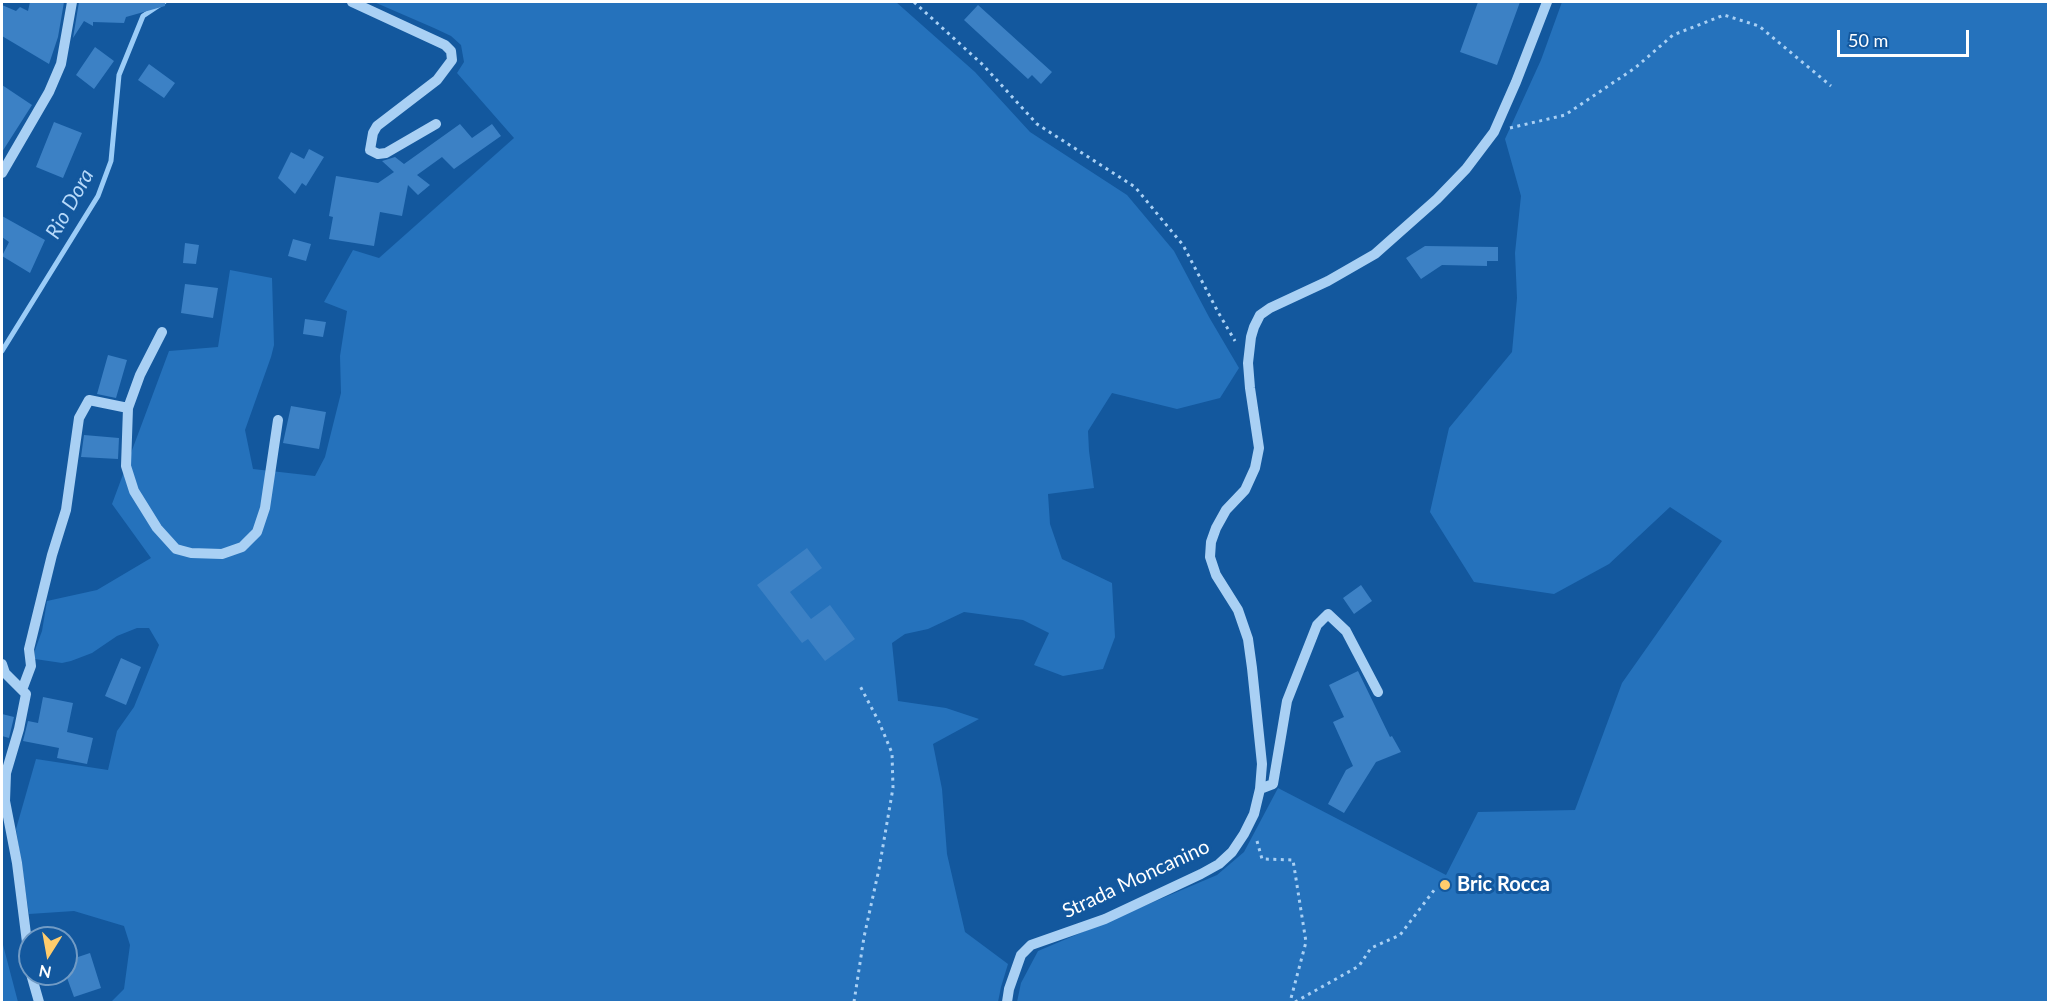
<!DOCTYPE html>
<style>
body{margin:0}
#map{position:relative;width:2050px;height:1004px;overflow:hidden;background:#13589e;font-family:Lato,sans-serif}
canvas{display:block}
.frame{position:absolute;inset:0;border:3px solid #fff;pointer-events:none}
.north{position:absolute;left:18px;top:926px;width:60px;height:60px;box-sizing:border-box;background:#13589e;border:2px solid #719bc5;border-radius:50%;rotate:191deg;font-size:16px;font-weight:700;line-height:24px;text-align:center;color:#fff}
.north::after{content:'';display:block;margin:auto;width:21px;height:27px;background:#ffcc6c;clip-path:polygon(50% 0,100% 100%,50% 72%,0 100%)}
.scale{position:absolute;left:1837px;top:30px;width:132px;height:27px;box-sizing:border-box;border:3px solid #fff;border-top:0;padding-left:8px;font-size:18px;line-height:21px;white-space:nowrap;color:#fff;-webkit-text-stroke:4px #13589e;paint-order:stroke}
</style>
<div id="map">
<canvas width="2050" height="1004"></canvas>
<div class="frame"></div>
<div class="north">N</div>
<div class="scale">50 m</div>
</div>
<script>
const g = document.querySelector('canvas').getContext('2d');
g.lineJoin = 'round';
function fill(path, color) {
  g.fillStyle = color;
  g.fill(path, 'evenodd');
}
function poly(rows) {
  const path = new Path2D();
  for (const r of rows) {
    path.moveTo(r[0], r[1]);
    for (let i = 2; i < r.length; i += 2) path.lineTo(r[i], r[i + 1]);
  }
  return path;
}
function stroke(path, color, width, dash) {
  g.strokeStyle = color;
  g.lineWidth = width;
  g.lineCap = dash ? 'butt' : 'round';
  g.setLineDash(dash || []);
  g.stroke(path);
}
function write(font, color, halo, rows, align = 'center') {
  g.font = font + ' Lato,sans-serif';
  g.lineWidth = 6;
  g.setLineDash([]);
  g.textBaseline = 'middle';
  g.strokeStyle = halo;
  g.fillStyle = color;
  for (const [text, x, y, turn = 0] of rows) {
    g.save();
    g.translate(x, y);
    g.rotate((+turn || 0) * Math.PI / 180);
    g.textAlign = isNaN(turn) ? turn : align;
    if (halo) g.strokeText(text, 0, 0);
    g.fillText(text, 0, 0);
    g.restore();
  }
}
const green = poly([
 [374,2,896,2,975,72,1030,132,1127,195,1174,251,1209,317,1239,368,1220,398,1177,409,1112,393,1088,431,1089,451,1094,488,1048,494,1050,524,1062,559,1112,583,1115,637,1103,669,1063,676,1034,665,1049,633,1023,620,964,612,928,629,905,634,892,643,898,701,946,708,979,719,933,744,942,789,947,854,965,932,1008,964,1001,987,998,1002,111,1002,124,989,130,945,124,926,74,911,29,914,16,829,36,759,108,770,117,731,134,707,159,645,149,628,137,628,117,636,92,653,71,661,62,663,35,659,35,650,42,631,47,601,97,590,151,558,112,504,169,351,218,347,230,270,272,278,274,345,271,357,245,430,253,469,315,476,325,457,341,393,340,356,347,311,324,302,353,250,379,258,514,138,457,73,464,62,461,45,451,36,434,28],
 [1562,2,2048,2,2048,1002,1017,1002,1021,983,1038,951,1217,875,1244,852,1278,788,1446,875,1478,812,1575,810,1622,683,1722,541,1670,507,1609,564,1554,594,1474,582,1430,512,1449,428,1512,352,1517,298,1515,253,1521,196,1505,139,1541,60],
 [2,941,18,1002,2,1002]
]);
const stream = poly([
 [2,351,98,196,111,161,119,75,143,16,164,2]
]);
const building = poly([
 [30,2,64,2,58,37,49,64,2,36,2,5,16,11,20,7,28,11],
 [79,2,165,2,165,6,126,17,124,23,93,22,93,26,84,21,73,38],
 [1478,2,1520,2,1497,65,1460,52],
 [978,5,1052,72,1041,84,1032,75,1028,79,964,20],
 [95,47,114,61,94,89,76,75],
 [149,64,175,83,164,98,138,80],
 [2,85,32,105,2,152],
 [54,122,82,133,63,178,36,167],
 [460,124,472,138,492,124,501,136,454,169,442,157,417,175,430,185,418,195,408,185,402,216,380,212,374,246,329,239,333,217,329,216,336,176,378,183,394,172,382,161,395,157,404,164],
 [309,149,324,157,306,186,302,183,295,194,278,178,291,152,304,159],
 [2,216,45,240,30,273,2,256,9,242,2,237],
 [293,239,311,244,306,261,288,256],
 [185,243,199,245,196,264,183,263],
 [1425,246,1498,247,1498,261,1487,261,1487,266,1442,265,1421,279,1406,258],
 [185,284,218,288,213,318,181,313],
 [305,319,326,322,323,337,303,334],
 [108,355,127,360,116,398,97,394],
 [291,406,326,412,319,449,283,443],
 [84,435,119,438,118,459,81,457],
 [807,548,822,568,790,592,811,619,830,605,855,639,825,661,808,639,802,643,757,585],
 [1361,585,1372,601,1354,614,1343,598],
 [121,658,141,667,126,705,105,696],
 [1358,671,1390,737,1392,736,1401,752,1376,762,1344,813,1328,804,1346,770,1353,766,1333,722,1344,717,1329,685],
 [43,697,73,703,67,732,93,738,87,764,57,758,59,748,23,741,28,721,38,723],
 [2,714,14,717,9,738,2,736],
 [90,953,101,988,74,997,66,975,66,961]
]);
const path = poly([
 [914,2,983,65,1037,124,1135,187,1183,245,1218,312,1235,341],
 [1510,128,1565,115,1635,68,1673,35,1724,15,1759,26,1831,86],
 [1257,841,1262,859,1293,860,1306,942,1290,1002],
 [854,1002,864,937,879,869,893,788,892,753,879,722,859,684],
 [1295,1002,1359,966,1371,948,1400,935,1435,889]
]);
const minor = poly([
 [352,2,445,45,451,51,452,60,437,80,377,126,373,133,370,150,378,154,386,153,436,124],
 [2,173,49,92,61,64,72,2],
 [128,408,140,375,162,332],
 [2,664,5,673,26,694,19,729,6,773,5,801,17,863,30,966],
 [22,690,31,666,29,649,52,555,66,510,79,418,89,400,128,408,126,466,134,491,157,528,176,549,191,553,222,554,242,547,257,532,265,508,278,420],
 [1260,789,1273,784,1287,701,1317,625,1328,614,1346,631,1378,692],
 [31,974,39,1002],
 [1007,1002,1009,989,1021,955,1031,945,1105,919,1201,874,1219,864,1232,852,1244,834,1254,814,1260,789,1262,764,1252,668,1248,639,1238,610,1216,575,1210,557,1211,542,1216,528,1226,510,1245,490,1255,468,1259,448,1250,388,1248,363,1251,337,1254,327,1260,315,1270,308,1328,281,1375,254,1437,199,1466,169,1494,132,1516,82,1547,2]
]);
const markers = [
 [1445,885,6,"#ffcc6c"]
];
const streetNames = [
 ["Strada Moncanino",1136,879,-25]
];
const poiNames = [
 ["Bric Rocca",1457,885]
];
const waterNames = [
 ["Rio Dora",70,204,-61]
];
fill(green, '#2572bc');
stroke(stream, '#9bccf7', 5);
fill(building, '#3c81c5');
stroke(path, '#a9d0f4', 3, [3, 4.5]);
stroke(minor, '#a9d0f4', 10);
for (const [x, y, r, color] of markers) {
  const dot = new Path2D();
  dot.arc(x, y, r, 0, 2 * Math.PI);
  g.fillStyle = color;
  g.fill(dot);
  stroke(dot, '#13589e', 2);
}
write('20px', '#fff', '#13589e', streetNames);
write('bold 20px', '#fff', '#13589e', poiNames, 'left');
write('italic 21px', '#b6d9fa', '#13589e', waterNames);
</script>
